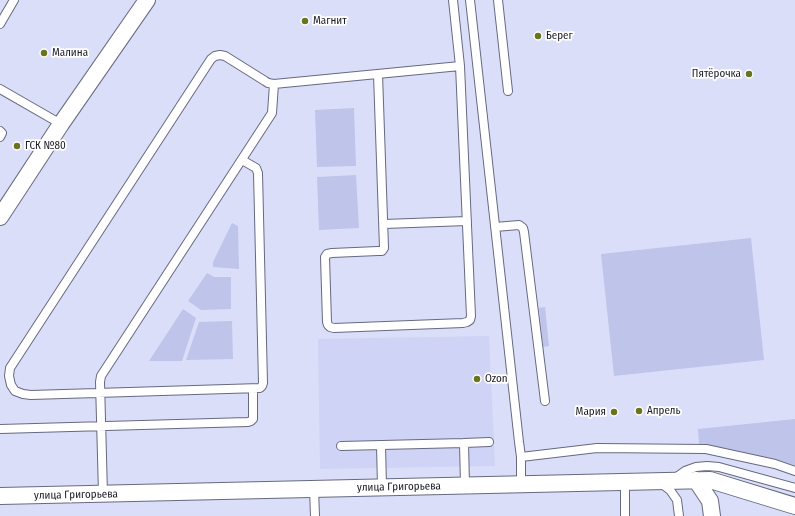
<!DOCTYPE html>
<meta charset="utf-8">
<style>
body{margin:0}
canvas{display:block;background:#dbdef9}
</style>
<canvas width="795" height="516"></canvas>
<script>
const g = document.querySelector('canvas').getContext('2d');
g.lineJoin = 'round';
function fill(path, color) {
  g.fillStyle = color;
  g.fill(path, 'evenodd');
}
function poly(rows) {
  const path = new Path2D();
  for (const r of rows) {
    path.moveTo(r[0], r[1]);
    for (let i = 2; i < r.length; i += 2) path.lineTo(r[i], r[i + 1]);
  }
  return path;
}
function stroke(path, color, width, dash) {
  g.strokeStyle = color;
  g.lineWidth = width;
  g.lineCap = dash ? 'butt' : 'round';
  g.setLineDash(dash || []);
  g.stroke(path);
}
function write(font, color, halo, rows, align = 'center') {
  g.font = font + ' "Fira Sans Condensed",sans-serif';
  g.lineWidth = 3.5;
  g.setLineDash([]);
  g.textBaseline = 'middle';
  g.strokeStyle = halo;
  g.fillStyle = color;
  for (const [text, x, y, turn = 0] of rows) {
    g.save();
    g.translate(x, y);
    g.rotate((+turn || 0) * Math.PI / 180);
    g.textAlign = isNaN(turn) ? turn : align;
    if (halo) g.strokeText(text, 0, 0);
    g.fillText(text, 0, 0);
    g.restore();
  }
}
const built = poly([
 [489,336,495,466,320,469,318,339]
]);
const green = poly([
 [354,108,356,166,317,167,315,110],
 [356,175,359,228,319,230,317,177],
 [232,223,238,226,239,269,213,267,213,262],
 [751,238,764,360,614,376,601,254],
 [207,273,214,277,231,277,231,309,201,310,188,301],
 [545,307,549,346,543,347,539,308],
 [183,309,196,318,182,361,149,361],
 [232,321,233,359,186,360,199,322],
 [795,419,795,466,776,459,699,444,698,429]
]);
const lane = poly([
 [453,0,460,66],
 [470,0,519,442,521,457,521,484],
 [498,0,508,91],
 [0,24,14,0],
 [0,89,61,124],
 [0,131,2,133,0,137],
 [242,160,256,168,258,173,263,383,262,386,260,388,31,395,23,394,15,391,11,385,9,376,10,368,211,59,215,56,220,55,225,56,265,81,268,83,274,84,460,66,471,316,470,320,467,322,463,323,334,328,330,327,328,325,327,322,325,257,327,254,332,253,378,251,382,251,384,248,378,74],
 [384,224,467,221],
 [495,227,519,225,523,228,524,232,545,401],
 [0,429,248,422,251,421,253,419,253,389],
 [464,443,489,442],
 [381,445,382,487],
 [341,446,464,443,465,485],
 [521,457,597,448,706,449,775,464,795,471],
 [674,479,685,471,696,467,707,466,719,467,795,488],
 [625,482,625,516],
 [661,483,670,490,677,500,679,516],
 [314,489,315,516],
 [103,494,100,382,101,376,272,113,274,84]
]);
const street = poly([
 [0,217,61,124,147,0],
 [696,480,710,501,712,516],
 [0,496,710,480,795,506]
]);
const markers = [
 [305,21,4,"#69741e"],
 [538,36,4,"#69741e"],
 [44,53,4,"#69741e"],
 [749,74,4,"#69741e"],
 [17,146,4,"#69741e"],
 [477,379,4,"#69741e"],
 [639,411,4,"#69741e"],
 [614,412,4,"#69741e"]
];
const poiNames = [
 ["Магнит",313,21],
 ["Берег",546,36],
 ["Малина",52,53],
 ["Пятёрочка",741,74,"right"],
 ["ГСК №80",25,146],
 ["Ozon",485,379],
 ["Апрель",647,411],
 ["Мария",606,412,"right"]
];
const streetNames = [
 ["улица Григорьева",399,487,-1],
 ["улица Григорьева",76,495,-1]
];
fill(built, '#cfd3f5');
fill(green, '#bfc4eb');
stroke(lane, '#666981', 10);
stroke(street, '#666981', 18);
stroke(lane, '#fff', 8);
stroke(street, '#fff', 16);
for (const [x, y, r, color] of markers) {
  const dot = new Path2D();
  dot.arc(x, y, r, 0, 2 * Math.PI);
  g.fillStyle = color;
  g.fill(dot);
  stroke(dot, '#fff', 1.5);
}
write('11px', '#1a1b24', '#fff', poiNames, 'left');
write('11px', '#1a1b24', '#fff', streetNames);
</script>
